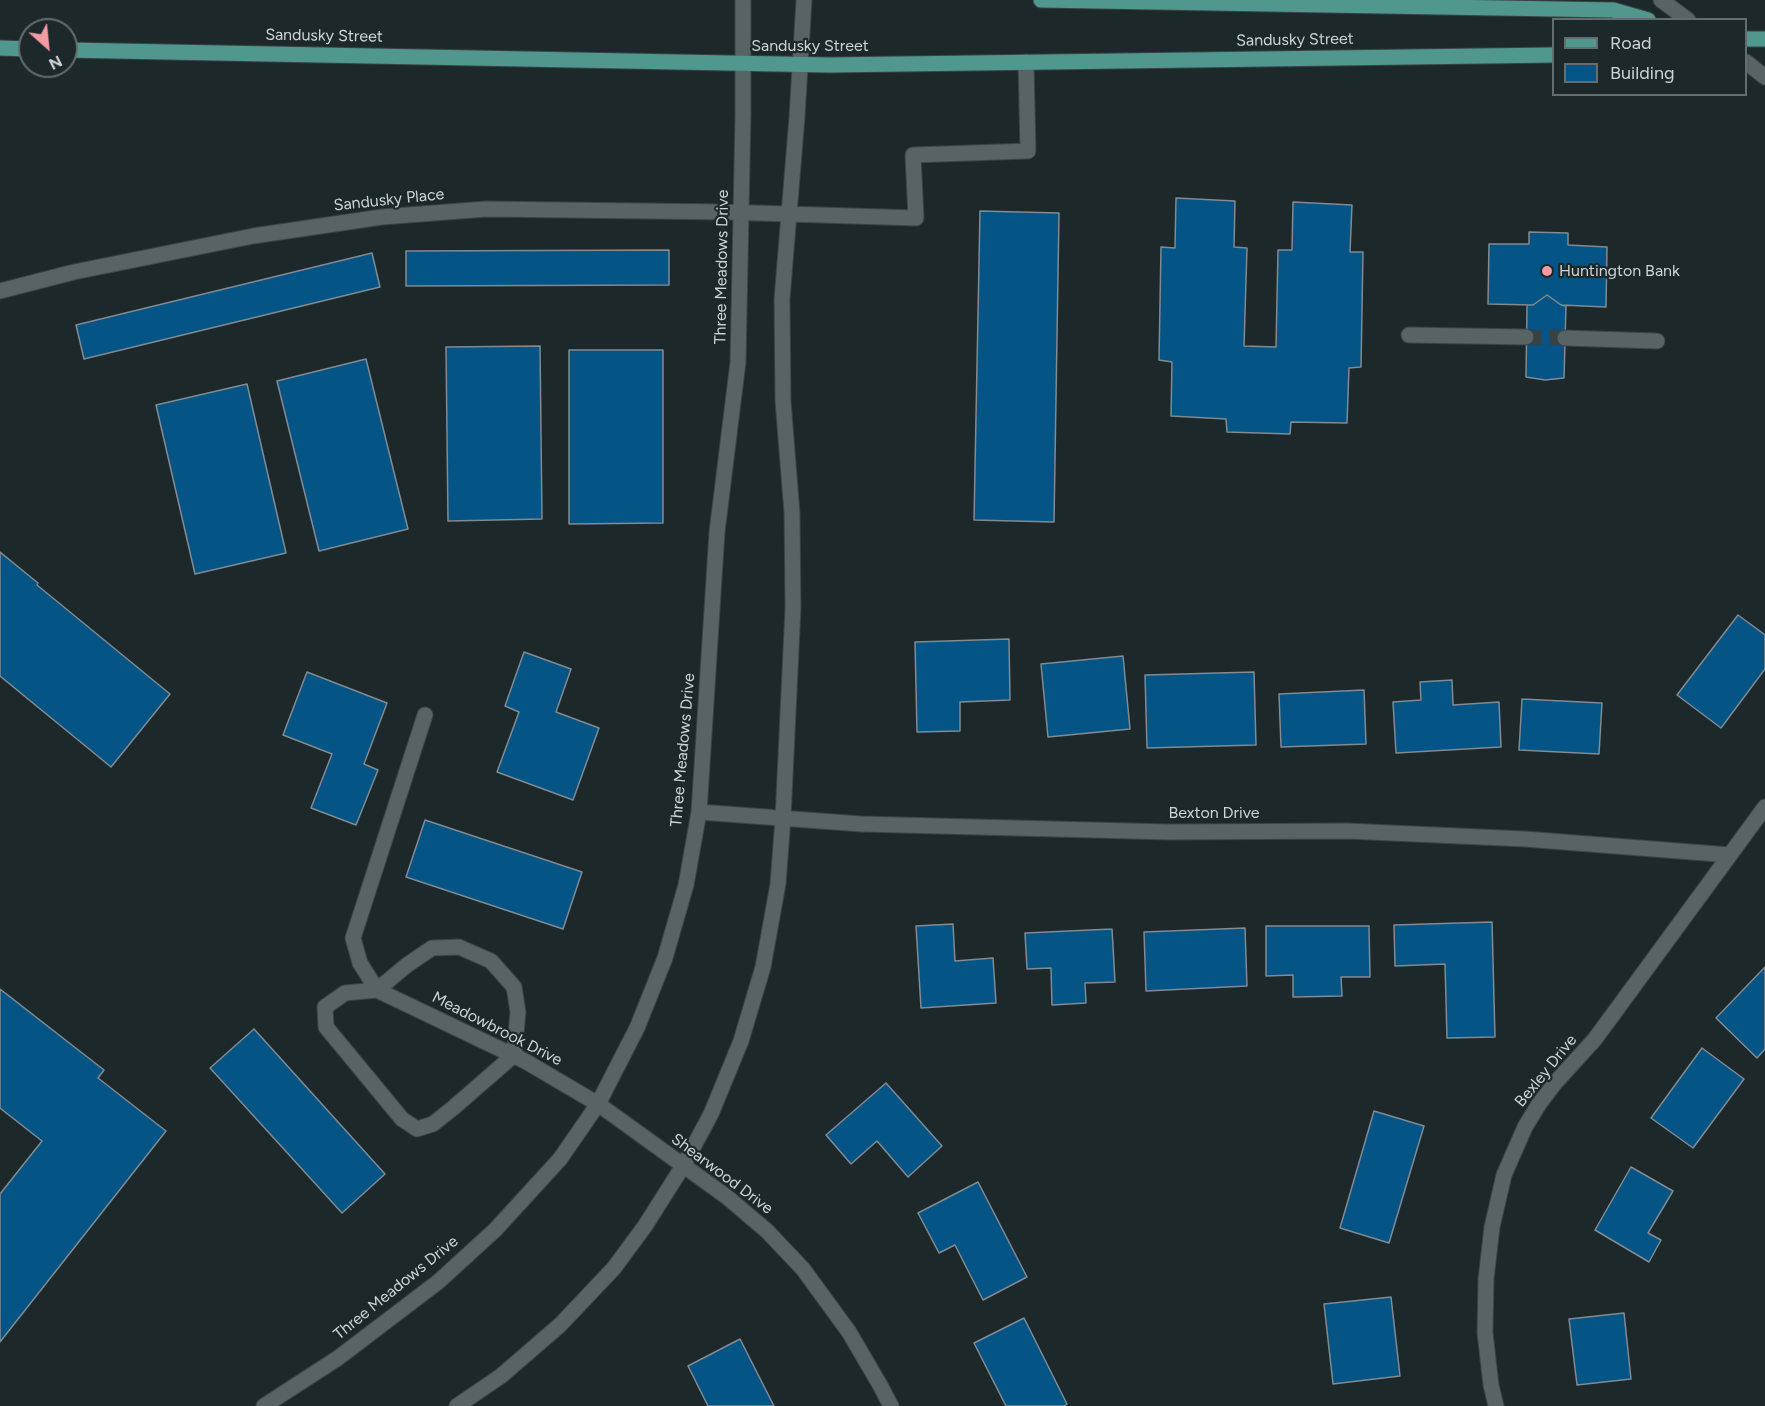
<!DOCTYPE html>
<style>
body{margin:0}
#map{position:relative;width:1765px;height:1406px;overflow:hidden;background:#1d282a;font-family:Figtree,sans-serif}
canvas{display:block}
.legend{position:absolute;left:1552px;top:18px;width:195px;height:78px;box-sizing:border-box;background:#1d282a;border:2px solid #636d6f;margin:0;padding:8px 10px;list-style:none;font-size:18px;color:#cdd4d6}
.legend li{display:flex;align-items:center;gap:12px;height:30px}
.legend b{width:30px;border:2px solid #636d6f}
.north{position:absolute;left:18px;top:18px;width:60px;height:60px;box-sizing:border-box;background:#1d282a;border:2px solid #636d6f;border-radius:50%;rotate:153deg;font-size:16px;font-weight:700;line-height:24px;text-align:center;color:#cdd4d6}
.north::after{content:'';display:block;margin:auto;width:21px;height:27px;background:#f49aa3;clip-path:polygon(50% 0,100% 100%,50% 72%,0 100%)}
</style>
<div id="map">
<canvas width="1765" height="1406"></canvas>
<ul class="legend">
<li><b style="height:8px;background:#50988e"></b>Road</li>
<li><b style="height:16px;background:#045486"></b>Building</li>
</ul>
<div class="north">N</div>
</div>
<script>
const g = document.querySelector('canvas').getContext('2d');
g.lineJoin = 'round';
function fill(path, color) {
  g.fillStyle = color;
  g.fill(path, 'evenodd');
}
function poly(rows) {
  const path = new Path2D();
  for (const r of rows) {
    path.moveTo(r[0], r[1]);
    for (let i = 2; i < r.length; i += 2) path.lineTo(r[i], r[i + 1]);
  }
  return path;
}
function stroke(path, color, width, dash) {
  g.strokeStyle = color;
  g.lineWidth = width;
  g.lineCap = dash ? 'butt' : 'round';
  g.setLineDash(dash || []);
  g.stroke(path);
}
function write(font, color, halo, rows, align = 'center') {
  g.font = font + ' Figtree,sans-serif';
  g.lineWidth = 4.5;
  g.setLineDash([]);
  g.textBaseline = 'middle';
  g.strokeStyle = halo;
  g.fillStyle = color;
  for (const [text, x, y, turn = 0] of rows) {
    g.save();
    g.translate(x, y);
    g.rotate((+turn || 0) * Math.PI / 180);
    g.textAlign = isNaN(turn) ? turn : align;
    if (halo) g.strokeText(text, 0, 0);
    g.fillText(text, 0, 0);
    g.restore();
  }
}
const building = poly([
 [1176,198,1235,201,1234,247,1247,248,1244,346,1276,347,1278,250,1292,250,1293,202,1352,205,1350,252,1363,252,1361,367,1349,368,1347,423,1291,422,1290,434,1227,432,1226,419,1171,416,1172,362,1159,360,1161,247,1175,248,1176,198],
 [980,211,1059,213,1054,522,974,520,980,211],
 [1529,232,1568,233,1568,245,1607,247,1606,307,1561,305,1547,295,1533,305,1488,304,1489,244,1529,244,1529,232],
 [669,250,669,285,406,286,406,251,669,250],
 [372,253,380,287,84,359,76,325,372,253],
 [1547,295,1561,305,1566,306,1564,378,1545,380,1526,377,1527,305,1533,305,1547,295],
 [540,346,542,519,448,521,446,347,540,346],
 [569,350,663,350,663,523,569,524,569,350],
 [366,359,408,529,319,551,277,381,366,359],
 [247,384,286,553,195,574,156,405,247,384],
 [0,552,38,583,37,585,170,694,111,767,0,676,0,552],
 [1738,615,1765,635,1765,669,1721,728,1677,695,1738,615],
 [1009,639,1010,700,960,702,960,731,917,732,915,642,1009,639],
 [524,652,571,669,556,712,599,728,573,800,497,772,519,712,505,706,524,652],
 [1123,656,1130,729,1048,737,1041,664,1123,656],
 [307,672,387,703,364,764,378,770,356,825,311,808,332,754,283,735,307,672],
 [1254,672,1256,745,1147,748,1145,675,1254,672],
 [1452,680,1453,705,1499,702,1501,747,1396,753,1393,702,1421,700,1420,682,1452,680],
 [1364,690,1366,744,1281,747,1279,694,1364,690],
 [1522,699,1602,703,1599,754,1519,750,1522,699],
 [425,820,582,872,563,929,406,877,425,820],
 [1492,922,1495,1037,1447,1038,1445,964,1395,966,1394,925,1492,922],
 [953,924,955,961,993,958,996,1003,921,1008,916,926,953,924],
 [1266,926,1369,926,1370,977,1341,977,1342,996,1293,997,1293,975,1266,976,1266,926],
 [1245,928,1247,986,1146,991,1144,932,1245,928],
 [1112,929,1115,982,1085,983,1086,1003,1052,1005,1051,968,1027,969,1025,933,1112,929],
 [1765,967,1765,1049,1757,1058,1716,1018,1765,967],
 [0,989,104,1070,98,1078,166,1131,0,1342,0,1194,42,1141,0,1108,0,989],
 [254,1029,385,1174,342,1213,210,1068,254,1029],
 [1702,1048,1744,1079,1693,1148,1651,1118,1702,1048],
 [886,1083,942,1146,908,1177,877,1141,851,1164,826,1135,886,1083],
 [1374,1111,1424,1126,1389,1243,1340,1228,1374,1111],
 [1631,1167,1673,1191,1648,1233,1661,1240,1649,1262,1595,1230,1631,1167],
 [978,1182,1027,1277,983,1300,955,1245,939,1253,918,1213,978,1182],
 [1391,1297,1400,1376,1333,1384,1324,1304,1391,1297],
 [1624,1313,1631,1379,1577,1385,1569,1319,1624,1313],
 [1024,1318,1067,1404,1064,1406,1006,1406,974,1343,1024,1318],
 [740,1339,774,1406,708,1406,688,1366,740,1339]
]);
const minorTunnel = poly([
 [1526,337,1565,338]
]);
const minor = poly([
 [1661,0,1688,20],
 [1746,62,1765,77],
 [0,291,74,272,253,236,382,217,486,209,725,212,916,218,913,155,1028,151,1026,62],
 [1409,335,1526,337],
 [1565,338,1657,341],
 [699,812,861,824,1169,832,1347,831,1525,839,1730,855],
 [459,947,491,961,514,987,518,1012,514,1055,453,1108,433,1124,417,1129,402,1119,326,1027,325,1007,345,993,377,990,407,965,432,948,459,947],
 [377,990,525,1061,598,1104,727,1197,767,1231,803,1269,849,1332,880,1385,891,1406],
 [377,990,360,963,353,938,425,715],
 [264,1406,338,1358,438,1282,495,1230,560,1159,598,1104,637,1028,665,958,686,885,699,812,717,532,738,362,743,115,743,0],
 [457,1406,501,1376,560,1325,614,1268,645,1226,683,1166,711,1114,741,1041,763,967,778,884,783,818,793,608,792,513,783,401,782,299,797,117,804,0],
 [1496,1406,1491,1385,1485,1333,1486,1279,1492,1227,1504,1175,1525,1127,1539,1104,1555,1083,1595,1039,1765,807]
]);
const major = poly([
 [1041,0,1613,10,1648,20],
 [1746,39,1765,39],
 [0,48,30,49],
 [66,50,829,65,1554,55]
]);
const markers = [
 [1547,271,6,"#f49aa3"]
];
const streetNames = [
 ["Sandusky Street",324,36,1],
 ["Sandusky Street",1295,40,-1],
 ["Sandusky Street",810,46],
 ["Sandusky Place",389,200,-6],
 ["Three Meadows Drive",722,267,-89],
 ["Three Meadows Drive",683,750,-85],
 ["Bexton Drive",1214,813],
 ["Meadowbrook Drive",497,1029,27],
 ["Bexley Drive",1546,1071,-51],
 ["Shearwood Drive",722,1174,37],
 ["Three Meadows Drive",396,1288,-39]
];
const poiNames = [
 ["Huntington Bank",1559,271]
];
fill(building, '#045486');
stroke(building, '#828a92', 1.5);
stroke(minorTunnel, '#374244', 15, [15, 8]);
stroke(minor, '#3a4446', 17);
stroke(major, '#3a4446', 17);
stroke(minor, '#576365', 15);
stroke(major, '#50988e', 15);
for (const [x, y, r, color] of markers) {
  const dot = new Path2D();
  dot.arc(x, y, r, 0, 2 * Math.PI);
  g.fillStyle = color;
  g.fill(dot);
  stroke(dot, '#1d282a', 2);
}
write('16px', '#cdd4d6', '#1d282a', streetNames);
write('16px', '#cdd4d6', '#1d282a', poiNames, 'left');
</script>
